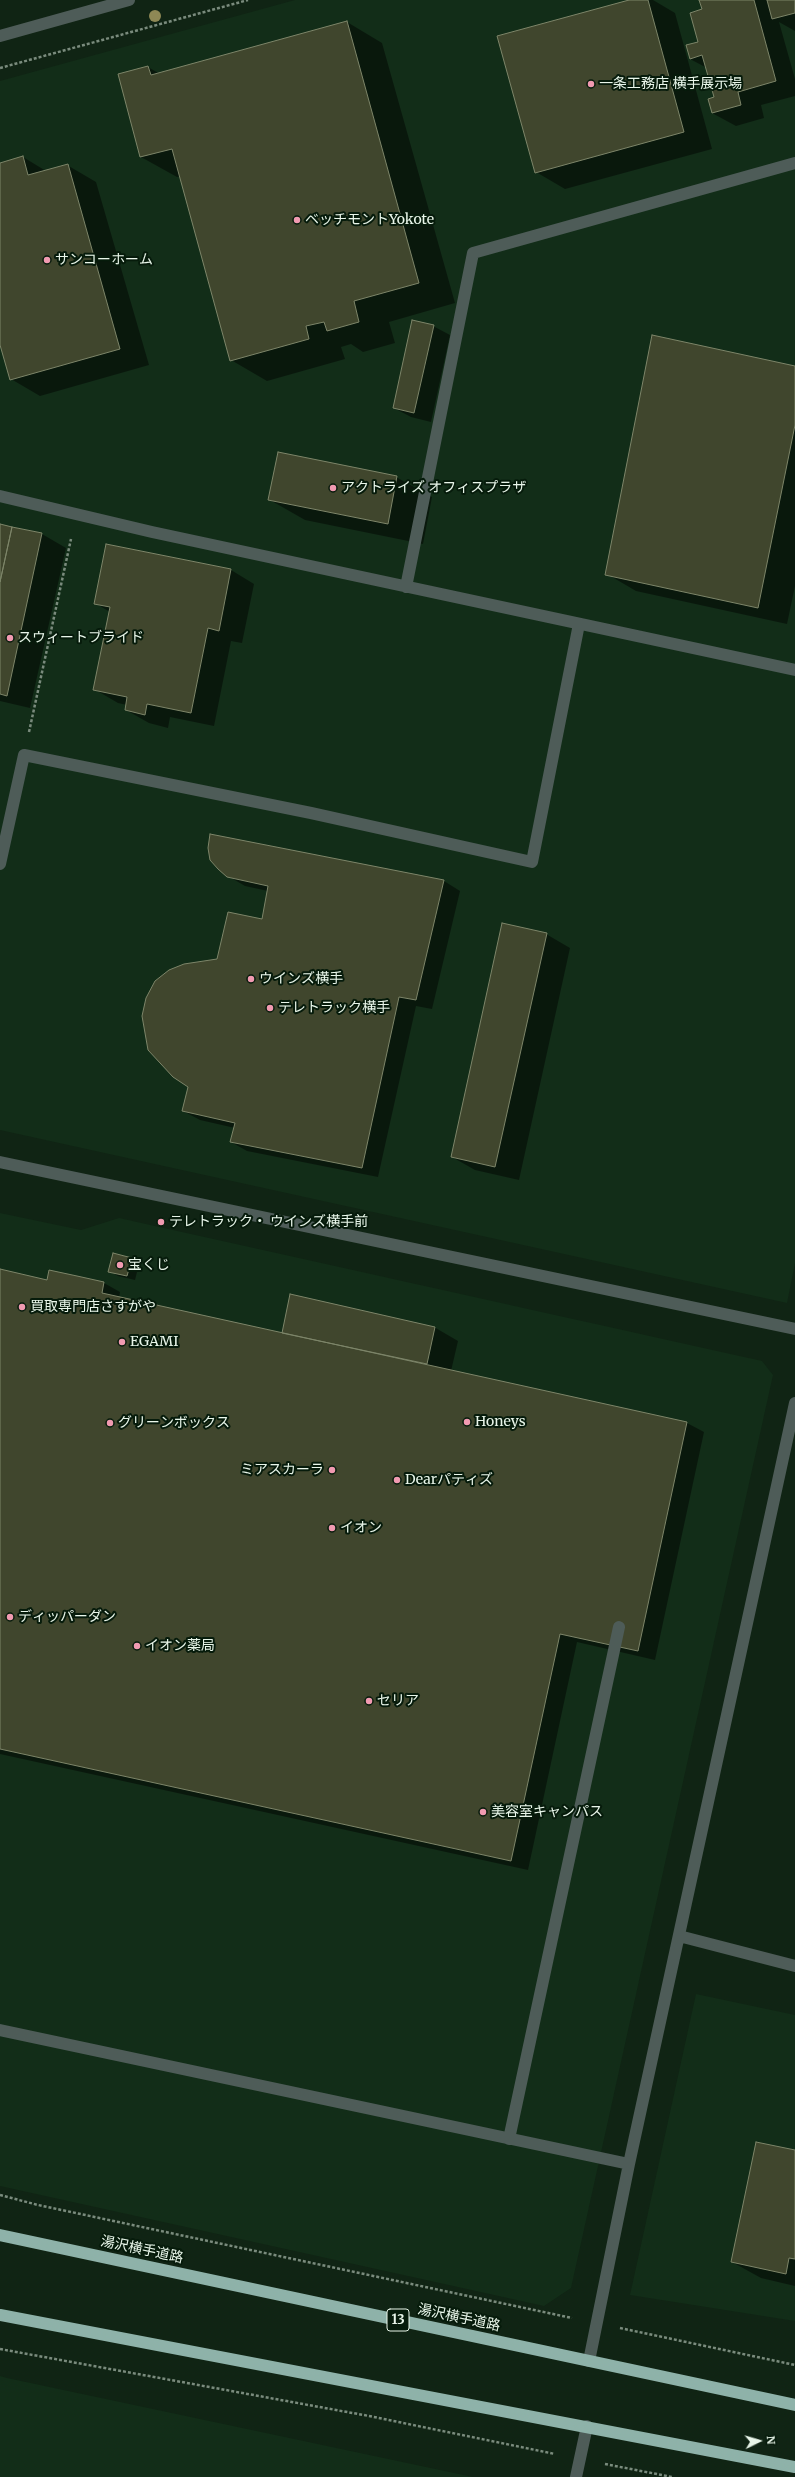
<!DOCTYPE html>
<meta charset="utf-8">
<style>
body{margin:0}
#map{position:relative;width:795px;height:2477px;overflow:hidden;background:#102414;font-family:Merriweather,serif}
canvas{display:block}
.north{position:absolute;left:739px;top:2421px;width:40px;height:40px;-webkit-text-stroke:3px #061b0b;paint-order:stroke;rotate:85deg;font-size:11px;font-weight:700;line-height:16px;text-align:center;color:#e9f6ea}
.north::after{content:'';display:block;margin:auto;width:14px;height:18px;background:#e9f6ea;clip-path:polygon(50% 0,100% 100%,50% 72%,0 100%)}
</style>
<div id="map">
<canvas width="795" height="2477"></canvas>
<div class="north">N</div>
</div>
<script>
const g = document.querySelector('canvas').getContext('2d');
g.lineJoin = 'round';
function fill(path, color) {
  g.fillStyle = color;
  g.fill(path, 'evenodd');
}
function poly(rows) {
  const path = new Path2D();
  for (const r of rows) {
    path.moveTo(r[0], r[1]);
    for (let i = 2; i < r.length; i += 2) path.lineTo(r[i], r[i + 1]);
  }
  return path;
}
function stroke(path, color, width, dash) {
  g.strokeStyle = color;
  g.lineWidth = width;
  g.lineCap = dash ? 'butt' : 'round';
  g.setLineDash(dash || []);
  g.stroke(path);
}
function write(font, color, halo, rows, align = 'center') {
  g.font = font + ' Merriweather,"Noto Sans JP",serif';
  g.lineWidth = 4;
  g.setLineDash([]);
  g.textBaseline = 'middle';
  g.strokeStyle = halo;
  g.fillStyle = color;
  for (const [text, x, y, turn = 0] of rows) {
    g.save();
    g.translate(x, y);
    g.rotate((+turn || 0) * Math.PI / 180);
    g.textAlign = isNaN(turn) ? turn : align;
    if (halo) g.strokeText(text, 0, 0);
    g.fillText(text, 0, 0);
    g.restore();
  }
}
const built = poly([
 [295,0,795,0,795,1263,787,1303,0,1130,0,81],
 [0,1213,81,1230,119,1218,762,1361,773,1375,571,2288,544,2306,0,2186],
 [696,1994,795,2015,795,2321,630,2295],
 [0,2376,7,2378,473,2477,0,2477]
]);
const shadow = poly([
 [632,0,653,0,675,13,712,149,565,189,536,172],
 [700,0,795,0,795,31,779,22,795,79,795,96,761,105,764,118,736,126,712,113,716,98,707,68,690,59,699,42,703,10],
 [347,22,382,43,455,303,389,322,395,343,363,352,351,344,341,347,345,359,267,381,231,360,181,176,177,177,141,157,119,75,148,67,160,74],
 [23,157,46,171,67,165,96,182,149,365,40,396,11,379,0,341,0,164],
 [433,326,450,335,431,422,411,417,394,408],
 [795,367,795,586,787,624,636,591,607,574],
 [396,477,432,497,423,544,305,520,270,500],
 [0,525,42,534,66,548,30,708,0,701],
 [231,570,254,584,242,643,231,641,214,726,170,717,168,728,149,723,126,710,127,705,118,703,94,689,110,612,95,603],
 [228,876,444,881,460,891,432,1009,416,1006,378,1177,247,1151,231,1142,235,1128,200,1120,183,1111,217,960,263,920,268,891,245,886],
 [546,934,570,948,519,1180,475,1170,452,1157],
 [131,1259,139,1264,135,1280,118,1276,109,1271],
 [0,1270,48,1281,50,1271,104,1283,120,1292,119,1298,283,1334,434,1327,458,1341,451,1371,687,1423,704,1432,655,1660,577,1642,528,1870,0,1754],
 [795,2151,795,2286,761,2278,732,2262]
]);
const building = poly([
 [629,0,648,0,684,132,535,173,497,36,629,0],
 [699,0,754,0,776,81,738,92,741,105,712,113,708,99,714,97,702,55,690,59,686,45,698,42,690,13,702,9,699,0],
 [767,0,795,0,795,13,772,19,767,0],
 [347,21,419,283,354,301,359,322,327,331,324,322,306,326,309,339,230,361,172,149,140,157,118,74,148,66,151,75,347,21],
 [23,156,28,175,68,164,120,349,10,380,0,345,0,163,23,156],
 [412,320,434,325,414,413,393,408,412,320],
 [652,335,795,366,795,425,758,608,605,575,652,335],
 [278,452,397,476,388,524,268,500,278,452],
 [0,524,12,527,0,582,0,524],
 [12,527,42,533,7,696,0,694,0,582,12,527],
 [106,544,231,569,219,631,208,628,191,713,147,704,145,715,125,710,127,697,93,690,110,607,94,604,106,544],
 [210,834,444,880,416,1000,399,997,362,1168,230,1142,235,1123,182,1111,188,1087,173,1077,148,1050,142,1016,146,998,155,981,169,970,184,964,217,959,228,912,262,919,268,886,227,877,218,869,210,860,208,848,210,834],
 [502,923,547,933,495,1167,451,1157,502,923],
 [113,1253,132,1258,127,1276,108,1272,113,1253],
 [0,1269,47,1280,49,1270,77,1276,104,1282,102,1293,687,1422,638,1651,560,1634,511,1861,0,1749,0,1269],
 [290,1294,435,1327,427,1364,282,1333,290,1294],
 [756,2142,795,2150,795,2259,789,2258,786,2274,731,2262,756,2142]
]);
const path = poly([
 [0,68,248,0],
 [29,732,71,539],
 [0,2195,38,2205,572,2318],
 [620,2328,795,2365],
 [0,2349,369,2416,555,2454],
 [605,2464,672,2477]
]);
const minor = poly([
 [0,36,129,0],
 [0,496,152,532,795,670],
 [406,587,473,253,795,163],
 [0,864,24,755,311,813,532,862,579,624],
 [0,1162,795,1329],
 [679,1936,795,1966],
 [0,2030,629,2164],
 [509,2139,619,1627],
 [589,2361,629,2164,795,1403],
 [576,2477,587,2426]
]);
const highway = poly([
 [0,2235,795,2405],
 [0,2315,795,2467]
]);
const trees = [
 [155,16]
];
const markers = [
 [591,84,4,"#f19ab1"],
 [297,220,4,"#f19ab1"],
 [47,260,4,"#f19ab1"],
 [333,488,4,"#f19ab1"],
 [10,638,4,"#f19ab1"],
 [251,979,4,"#f19ab1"],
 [270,1008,4,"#f19ab1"],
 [161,1222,4,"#f19ab1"],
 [120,1265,4,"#f19ab1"],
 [22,1307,4,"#f19ab1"],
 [122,1342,4,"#f19ab1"],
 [467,1422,4,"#f19ab1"],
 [110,1423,4,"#f19ab1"],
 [332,1470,4,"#f19ab1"],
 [397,1480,4,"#f19ab1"],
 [332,1528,4,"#f19ab1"],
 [10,1617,4,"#f19ab1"],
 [137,1646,4,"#f19ab1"],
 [369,1701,4,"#f19ab1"],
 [483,1812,4,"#f19ab1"]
];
const shields = [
 [398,2320,22]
];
const shieldNames = [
 ["13",398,2320]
];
const poiNames = [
 ["一条工務店 横手展示場",599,84],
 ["ベッチモントYokote",305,220],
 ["サンコーホーム",55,260],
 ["アクトライズ オフィスプラザ",341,488],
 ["スウィートブライド",18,638],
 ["ウインズ横手",259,979],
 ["テレトラック横手",278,1008],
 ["テレトラック・ ウインズ横手前",169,1222],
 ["宝くじ",128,1265],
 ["買取専門店さすがや",30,1307],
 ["EGAMI",130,1342],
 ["Honeys",475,1422],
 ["グリーンボックス",118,1423],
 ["ミアスカーラ",324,1470,"right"],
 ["Dearパティズ",405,1480],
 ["イオン",340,1528],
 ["ディッパーダン",18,1617],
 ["イオン薬局",145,1646],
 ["セリア",377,1701],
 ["美容室キャンパス",491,1812]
];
const streetNames = [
 ["湯沢横手道路",142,2250,12],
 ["湯沢横手道路",459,2318,12]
];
fill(built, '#122d18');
fill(shadow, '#0007');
fill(building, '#40462d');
stroke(building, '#7d8569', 1);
stroke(path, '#7a8b7d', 2.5, [3, 2]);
stroke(minor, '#4e5c58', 12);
stroke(highway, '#8eb2a9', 12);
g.fillStyle = '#8e8855';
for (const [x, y] of trees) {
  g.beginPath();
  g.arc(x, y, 6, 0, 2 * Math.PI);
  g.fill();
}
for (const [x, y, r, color] of markers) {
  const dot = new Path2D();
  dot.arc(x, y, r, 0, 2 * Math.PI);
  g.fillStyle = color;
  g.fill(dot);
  stroke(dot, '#061b0b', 1.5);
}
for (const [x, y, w] of shields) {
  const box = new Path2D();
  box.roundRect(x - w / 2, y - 11, w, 22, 3);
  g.fillStyle = '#061b0b';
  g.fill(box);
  stroke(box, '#e9f6ea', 1);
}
write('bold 13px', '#e9f6ea', null, shieldNames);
write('14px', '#e9f6ea', '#061b0b', poiNames, 'left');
write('14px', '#e9f6ea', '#061b0b', streetNames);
</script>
